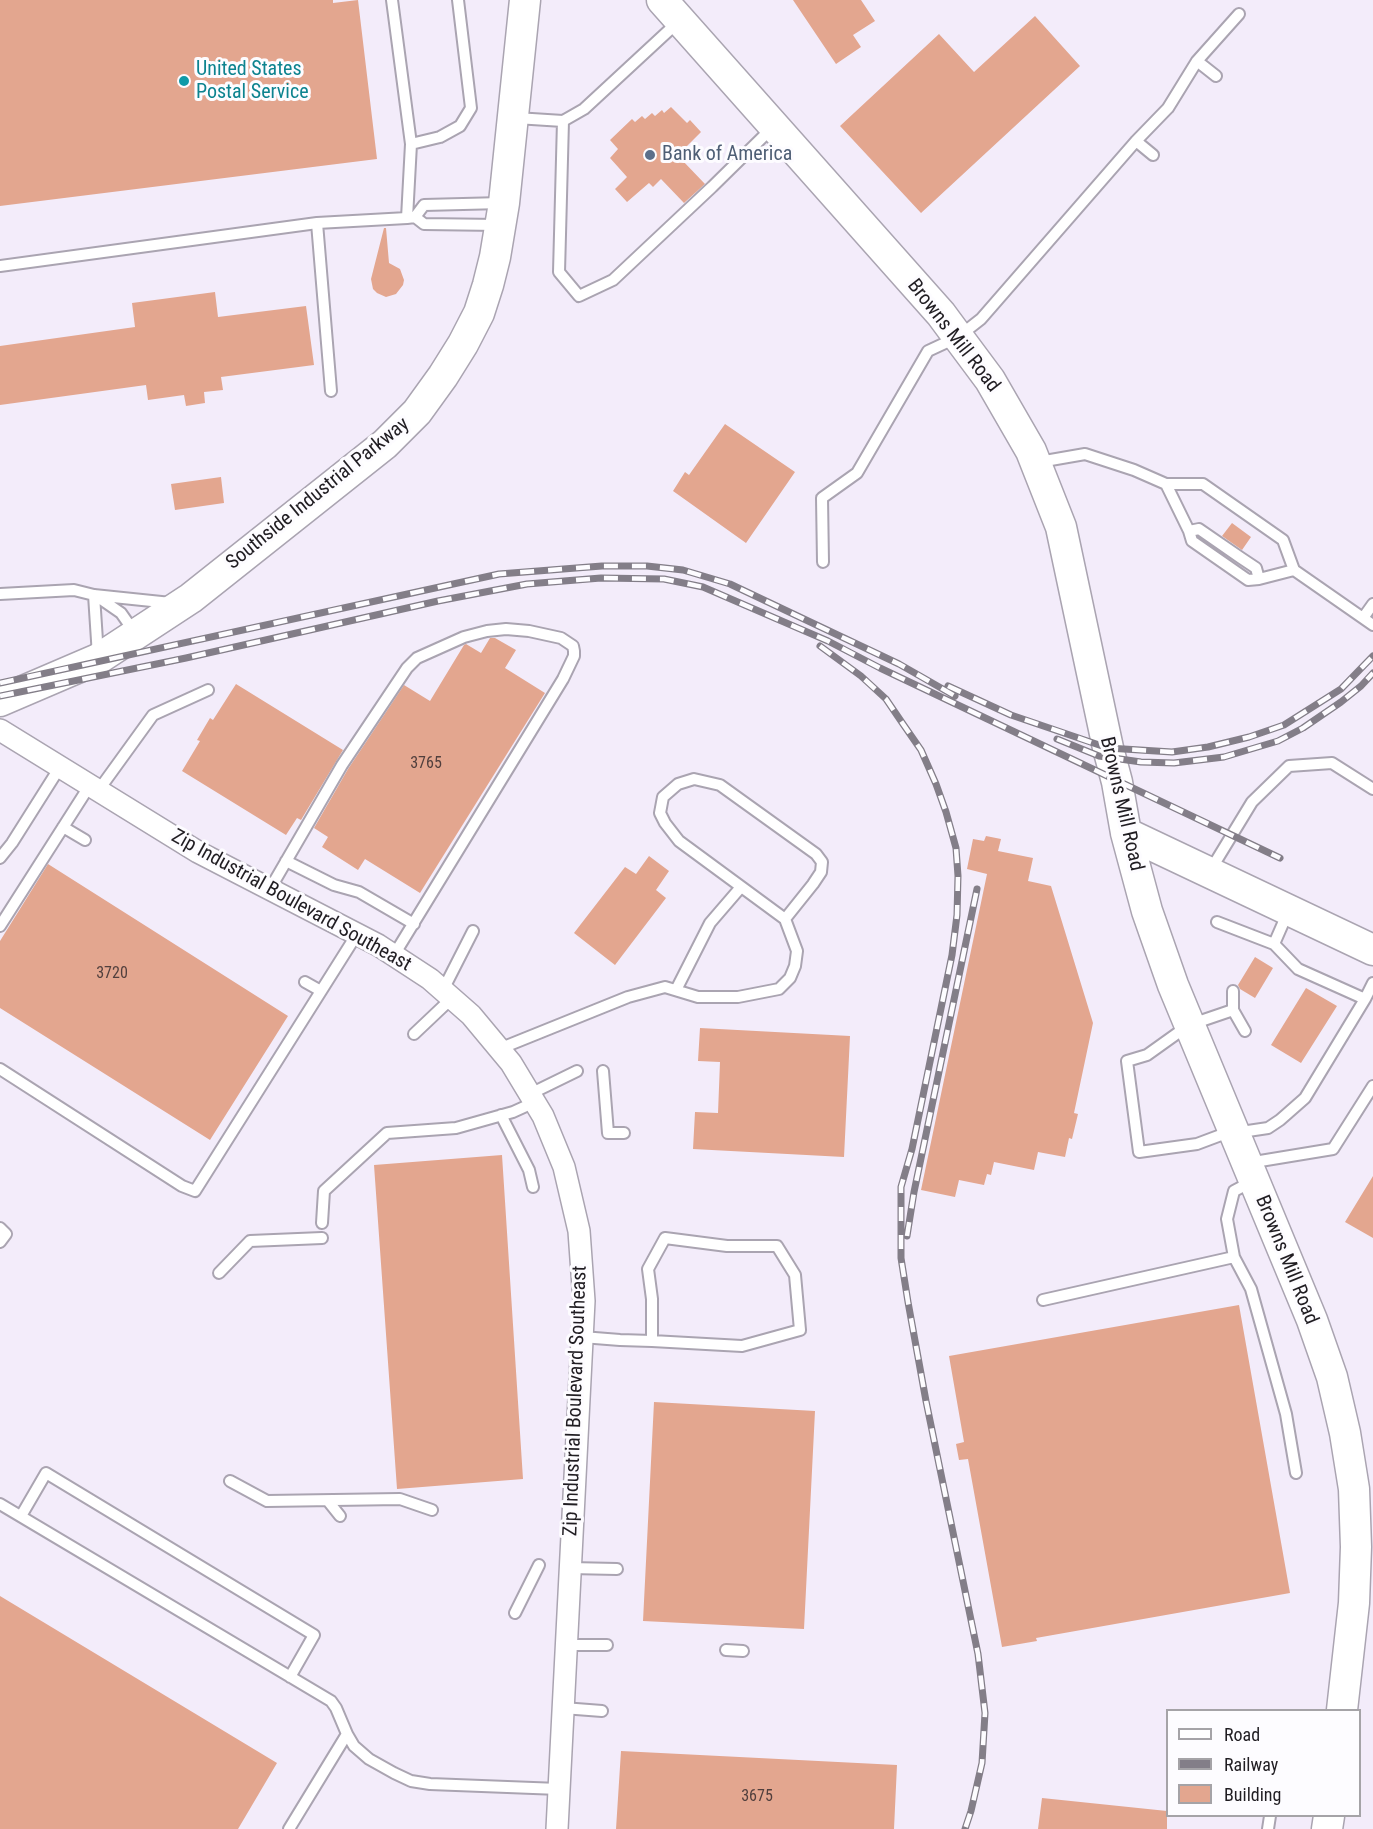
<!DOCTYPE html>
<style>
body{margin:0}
#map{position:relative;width:1373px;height:1829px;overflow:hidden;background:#f3ecfa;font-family:"Roboto Condensed",sans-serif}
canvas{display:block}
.legend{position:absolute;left:1166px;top:1709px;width:195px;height:108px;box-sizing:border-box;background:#fdfcff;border:2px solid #a5a3a7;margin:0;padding:8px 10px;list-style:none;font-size:18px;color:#201d22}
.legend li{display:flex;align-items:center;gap:12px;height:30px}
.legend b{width:30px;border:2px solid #a5a3a7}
</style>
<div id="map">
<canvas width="1373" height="1829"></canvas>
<ul class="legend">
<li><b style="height:8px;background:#fff"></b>Road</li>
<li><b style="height:8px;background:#837e88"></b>Railway</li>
<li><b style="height:16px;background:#e3a68f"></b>Building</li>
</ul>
</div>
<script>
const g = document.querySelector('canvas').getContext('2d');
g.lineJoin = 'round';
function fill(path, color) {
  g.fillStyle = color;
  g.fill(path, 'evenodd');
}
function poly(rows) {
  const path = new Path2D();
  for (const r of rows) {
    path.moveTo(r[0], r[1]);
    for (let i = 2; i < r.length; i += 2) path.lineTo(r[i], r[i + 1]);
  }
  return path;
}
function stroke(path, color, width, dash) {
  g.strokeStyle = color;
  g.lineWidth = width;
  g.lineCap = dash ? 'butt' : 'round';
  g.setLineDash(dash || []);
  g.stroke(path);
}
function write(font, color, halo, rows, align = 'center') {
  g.font = font + ' "Roboto Condensed",sans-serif';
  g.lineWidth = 6;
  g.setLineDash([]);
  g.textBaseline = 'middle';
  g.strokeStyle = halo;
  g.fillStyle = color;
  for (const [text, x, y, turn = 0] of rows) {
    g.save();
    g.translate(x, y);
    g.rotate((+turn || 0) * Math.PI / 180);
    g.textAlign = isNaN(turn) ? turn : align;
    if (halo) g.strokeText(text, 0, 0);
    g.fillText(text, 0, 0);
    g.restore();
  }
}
const building = poly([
 [0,0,333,0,333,3,358,0,377,159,0,206],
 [793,0,861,0,875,21,853,35,861,47,836,64],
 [1035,16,1080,66,921,213,840,126,939,34,974,72],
 [671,107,687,123,690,120,701,132,686,147,691,151,682,160,705,184,684,203,661,179,653,187,649,183,627,202,615,189,627,177,610,158,618,149,610,140,632,119,635,122,642,116,645,119,652,113,655,116,662,110,664,113],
 [384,228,386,228,389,263,400,269,404,280,403,285,396,294,386,297,377,293,373,289,371,279],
 [215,292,218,317,306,306,314,365,221,377,223,390,204,392,205,403,186,406,184,395,148,400,146,385,0,405,0,346,135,327,132,303],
 [725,424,795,472,746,543,673,491,685,472,689,475],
 [221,477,224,503,175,510,171,484],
 [1232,523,1251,537,1242,550,1222,536],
 [490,638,495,638,516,650,505,668,545,693,420,893,365,859,358,870,322,847,328,837,314,828,348,769,404,685,430,701,464,645,466,644,481,653],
 [236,684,343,750,301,820,297,818,286,835,182,771,200,741,197,740,210,718,213,720],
 [986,836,1001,839,998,851,1033,858,1028,881,1051,886,1093,1023,1074,1113,1078,1114,1072,1139,1069,1138,1065,1157,1038,1152,1034,1170,994,1162,991,1175,987,1174,984,1185,959,1180,955,1197,921,1190,987,874,967,869,973,839,984,841],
 [649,856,669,871,656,890,666,898,615,965,574,933,625,867,636,874],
 [48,864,288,1016,210,1140,0,1008,0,941],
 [1255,957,1273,968,1255,998,1240,989,1238,985],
 [1306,988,1337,1006,1301,1063,1271,1045],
 [700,1028,850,1036,844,1157,693,1149,695,1112,718,1113,720,1062,698,1061],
 [502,1155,523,1479,397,1489,374,1165],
 [1373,1176,1373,1238,1345,1222],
 [1239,1305,1290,1593,1036,1638,1037,1641,1002,1647,968,1459,959,1460,956,1444,964,1442,949,1356],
 [654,1402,815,1411,804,1629,643,1621],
 [0,1596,277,1763,238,1829,0,1829],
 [621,1751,897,1765,894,1829,616,1829],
 [1042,1798,1167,1811,1167,1829,1038,1829]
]);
const lane = poly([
 [678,22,584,109,563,121,559,272,579,296,613,280,712,187,773,127],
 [1197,61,1216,76],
 [516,118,563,121],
 [1136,141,1153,155],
 [411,144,440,137,460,126,471,108,458,0],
 [415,217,424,205,502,203],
 [407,218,415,217,424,224,498,225],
 [317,223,331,391],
 [0,266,317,223,407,218,411,144,392,0],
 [1039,462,1085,454,1134,470,1166,484,1203,484,1283,540,1294,570,1259,579,1256,568,1241,558,1199,529,1189,531],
 [1166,484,1189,531,1192,541,1248,580,1259,579],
 [823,562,822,498,857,473,928,351,958,337,981,319,1136,141,1168,108,1197,61,1239,14],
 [1294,570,1373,625],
 [0,594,74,590,94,595,171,603],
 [94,595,98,656],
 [95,595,121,613,135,633],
 [1363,618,1373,604],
 [98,791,153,715,208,690],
 [63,827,85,840],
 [0,858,12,843,60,767],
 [286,861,334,885,359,892,414,924],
 [1210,871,1252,802,1289,766,1332,763,1373,789],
 [270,889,342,765,407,668,417,658,464,637,487,631,506,629,529,631,561,638,573,646,574,651,574,656,563,679,394,955],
 [1217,922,1274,944,1288,912],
 [0,926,90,785],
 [1274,944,1298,969,1365,999],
 [305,982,321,991],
 [443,990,473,931],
 [676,990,710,923,741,887],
 [1233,991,1233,1010],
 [1245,1031,1233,1010,1189,1025,1147,1055,1127,1061,1139,1152,1197,1144,1221,1135,1268,1128,1280,1120,1305,1098,1365,999,1373,983],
 [414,1034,452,998],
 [499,1049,628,997,665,987,698,997,738,997,779,989,790,978,795,966,797,951,785,919,813,884,821,872,822,862,816,854,720,785,694,779,678,784,663,797,660,813,665,823,679,841,785,919],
 [0,1069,182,1186,195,1191,357,934],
 [603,1071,608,1133,624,1133],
 [530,1094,577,1071],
 [501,1115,529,1170,533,1187],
 [1248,1163,1333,1149,1373,1086],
 [322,1223,324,1191,387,1133,456,1128,513,1112,535,1102],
 [0,1228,6,1234,0,1242],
 [1234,1257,1251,1289,1286,1414,1296,1473],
 [219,1273,250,1241,322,1238],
 [1043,1300,1234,1257,1227,1219,1234,1191,1253,1181],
 [582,1337,620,1340,652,1341,742,1346,800,1330,795,1275,777,1246,727,1246,665,1238,648,1269,652,1299,652,1341],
 [230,1481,267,1501,400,1499,432,1510],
 [328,1501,340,1516],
 [0,1504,331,1701,336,1708,347,1734,354,1746,369,1759,394,1773,411,1781,430,1784,559,1789],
 [21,1516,46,1473,314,1635,290,1677],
 [570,1568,617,1569],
 [515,1613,539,1565],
 [566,1645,607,1645],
 [726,1650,743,1651],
 [563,1708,602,1711],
 [289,1829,347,1734],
 [1268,1829,1270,1816]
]);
const street = poly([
 [0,730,198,852,378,945,430,979,471,1015,511,1063,543,1116,564,1167,579,1231,584,1301,557,1829]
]);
const secondary = poly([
 [662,0,941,314,958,337,990,380,1031,451,1061,527,1108,748,1117,782,1126,833,1147,911,1173,985,1312,1320,1332,1377,1345,1433,1354,1489,1356,1547,1354,1603,1342,1710],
 [0,701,98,659,191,598,385,444,417,412,443,376,463,344,479,313,488,285,495,257,504,203,525,0],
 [1126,833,1373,950],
 [1327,1829,1329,1816]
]);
const rail = poly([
 [820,646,861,676,886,699,903,724,921,750,936,784,946,812,956,848,958,876,957,915,952,955,912,1149,901,1187,901,1258,908,1302,926,1401,978,1654,985,1713,982,1763,971,1811,965,1829],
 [0,683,499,574,602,566,647,566,683,570,730,584,899,664,955,696],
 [948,686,1011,715,1108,748,1172,752,1208,747,1249,737,1284,725,1341,689,1373,656],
 [0,696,186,658,438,601,527,584,601,578,664,579,703,587,828,641,880,668,1280,858],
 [1057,739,1099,756,1141,762,1174,763,1224,757,1278,741,1303,728,1341,702,1361,686,1373,673],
 [907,1236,914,1192,977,889]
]);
const markers = [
 [184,81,6,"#0f9aa8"],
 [650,155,6,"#5c6f8a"]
];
const numberNames = [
 ["3765",426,764],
 ["3720",112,974],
 ["3675",757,1797]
];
const cultureNames = [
 ["United States",196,70],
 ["Postal Service",196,93]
];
const serviceNames = [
 ["Bank of America",662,155]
];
const streetNames = [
 ["Browns Mill Road",953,336,52],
 ["Southside Industrial Parkway",318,494,-39],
 ["Browns Mill Road",1121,804,77],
 ["Zip Industrial Boulevard Southeast",291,901,29],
 ["Browns Mill Road",1286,1260,68],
 ["Zip Industrial Boulevard Southeast",576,1401,-88]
];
fill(building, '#e3a68f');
stroke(lane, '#aaa4b1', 14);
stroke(street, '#aaa4b1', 24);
stroke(secondary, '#aaa4b1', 33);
stroke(lane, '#fff', 10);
stroke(street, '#fff', 21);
stroke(secondary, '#fff', 30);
stroke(rail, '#837e88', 7);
stroke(rail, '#fdfcff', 4.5, [14]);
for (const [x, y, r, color] of markers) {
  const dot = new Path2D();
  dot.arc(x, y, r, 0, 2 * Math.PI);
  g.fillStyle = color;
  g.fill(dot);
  stroke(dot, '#fdfcff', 2);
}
write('16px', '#513f3d', null, numberNames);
write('20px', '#0d838f', '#fdfcff', cultureNames, 'left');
write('20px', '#4e5e75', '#fdfcff', serviceNames, 'left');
write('20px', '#201d22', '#fdfcff', streetNames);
</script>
